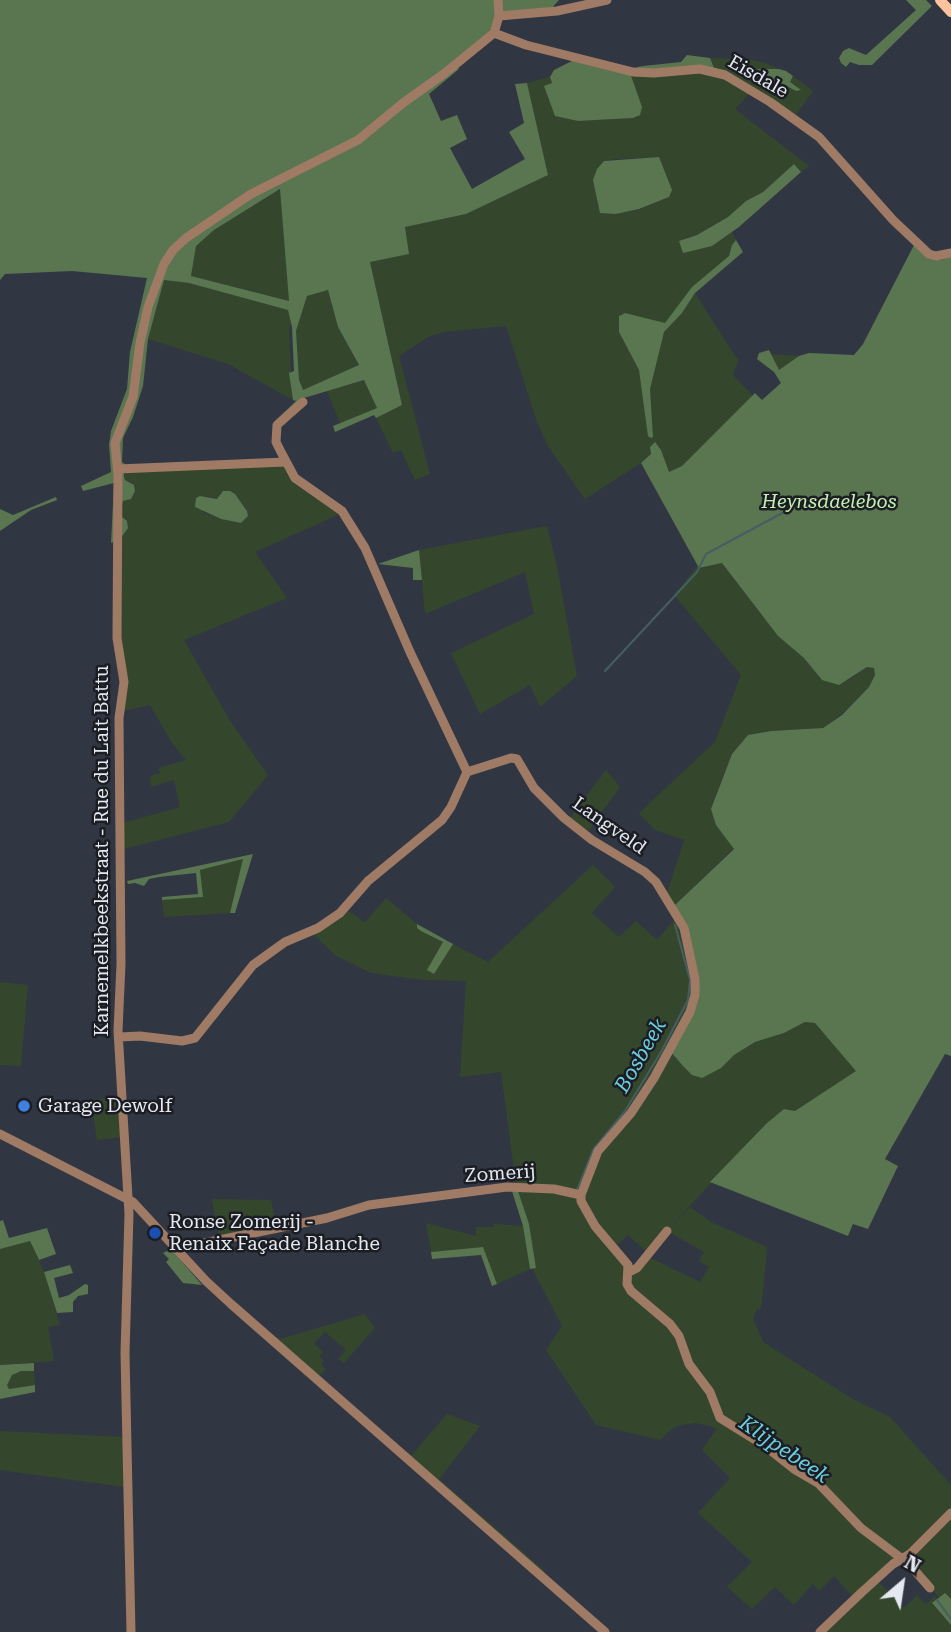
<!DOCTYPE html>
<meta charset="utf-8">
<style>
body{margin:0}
#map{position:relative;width:951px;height:1632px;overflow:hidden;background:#313643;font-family:"Roboto Serif",serif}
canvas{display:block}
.north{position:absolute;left:867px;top:1548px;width:70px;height:70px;-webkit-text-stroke:5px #1b1d23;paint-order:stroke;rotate:29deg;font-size:19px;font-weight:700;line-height:28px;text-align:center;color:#e4e8f0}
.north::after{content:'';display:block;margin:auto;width:24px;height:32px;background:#e4e8f0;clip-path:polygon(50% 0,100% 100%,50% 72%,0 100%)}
</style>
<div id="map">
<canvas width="951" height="1632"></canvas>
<div class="north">N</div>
</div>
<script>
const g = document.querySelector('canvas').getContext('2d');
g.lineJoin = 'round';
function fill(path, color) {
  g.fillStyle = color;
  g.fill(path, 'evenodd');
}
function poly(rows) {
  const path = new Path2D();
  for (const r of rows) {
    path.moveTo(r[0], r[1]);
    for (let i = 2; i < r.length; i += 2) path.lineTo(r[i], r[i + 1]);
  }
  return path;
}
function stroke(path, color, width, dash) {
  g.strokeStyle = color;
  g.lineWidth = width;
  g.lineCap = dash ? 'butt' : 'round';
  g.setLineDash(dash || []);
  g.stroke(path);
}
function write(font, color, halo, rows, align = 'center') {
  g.font = font + ' "Roboto Serif",serif';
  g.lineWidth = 5;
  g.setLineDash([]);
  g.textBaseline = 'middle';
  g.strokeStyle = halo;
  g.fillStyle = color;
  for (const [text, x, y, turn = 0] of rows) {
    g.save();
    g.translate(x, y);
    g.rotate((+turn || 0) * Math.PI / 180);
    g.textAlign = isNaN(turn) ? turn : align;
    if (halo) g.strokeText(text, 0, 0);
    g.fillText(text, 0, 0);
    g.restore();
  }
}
const green = poly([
 [710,58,748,59,765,63,779,69,764,69,766,79,779,82,796,91,796,86,790,82,793,76,813,91,795,116,714,68],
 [696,71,716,73,750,93,735,109,809,166,801,172,794,164,763,192,746,201,728,217,697,235,684,238,712,246,732,232,736,240,732,245,729,256,692,287,665,324,625,313,619,316,619,332,639,370,653,436,650,389,660,344,664,332,682,313,695,293,735,356,739,359,733,375,753,396,682,466,669,473,661,450,651,454,641,463,585,499,548,446,537,422,506,326,443,332,428,337,399,356,430,474,415,480,401,450,393,453,376,418,402,405,370,262,408,254,405,227,466,214,548,175,527,83,550,77,552,83,545,86,555,116,578,121,633,118,630,73],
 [659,157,669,197,638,210,616,214,597,169,604,161,616,159],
 [281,189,289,301,191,276,196,246,214,230],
 [164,280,189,283,288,310,291,322,289,332,291,373,289,374,293,400,228,364,148,339],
 [328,290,338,327,359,366,303,391,299,380,296,331,307,296],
 [771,354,799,356,778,371],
 [365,380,377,408,340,423,327,391],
 [283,464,340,514,255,552,287,598,184,640,230,721,268,775,229,822,124,849,123,823,180,807,174,780,151,787,150,776,160,773,158,768,186,760,172,743,150,705,124,711,118,622,120,539,129,525,122,517,121,507,123,501,131,499,135,491,130,482,125,480,124,471],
 [223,491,235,494,247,510,248,516,241,523,221,519,203,512,207,496,217,499],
 [547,526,557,566,577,676,540,707,530,685,480,714,451,653,534,614,525,572,425,614,419,550],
 [722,563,778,636,804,658,822,680,849,680,867,667,874,668,875,675,869,687,845,711,823,728,771,731,748,735,732,754,716,795,716,825,734,848,675,905,667,893,684,840,655,830,639,813,715,742,741,675,674,595,698,565,700,568],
 [606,770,620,787,587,833,569,819],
 [244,859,230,913,164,917,162,900,202,897,200,870],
 [593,865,615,887,592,913,619,937,636,921,657,940,676,918,683,935,693,982,690,1012,578,1192,516,1185,501,1072,460,1077,466,981,423,980,371,973,336,956,312,933,346,910,365,922,386,898,417,924,421,931,444,942,428,969,434,973,453,944,488,962],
 [0,982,28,985,21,1066,0,1065],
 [805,1022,815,1023,857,1071,795,1111,784,1109,767,1123,647,1252,628,1235,614,1248,588,1213,584,1197,596,1160,670,1051,683,1066,721,1068,734,1055,755,1042,784,1033],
 [119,1098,121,1137,97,1140,91,1099],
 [517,1188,548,1191,575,1196,624,1262,626,1281,670,1325,704,1385,714,1414,815,1482,896,1559,854,1598,834,1576,819,1591,813,1584,794,1605,775,1587,752,1609,727,1587,752,1562,698,1513,730,1478,702,1450,717,1428,696,1423,681,1425,672,1429,660,1440,596,1425,546,1350,562,1326,532,1268,536,1268,529,1225],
 [212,1199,271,1200,276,1227,219,1239],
 [690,1207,711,1222,767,1247,762,1302,760,1310,757,1309,753,1318,763,1342,851,1398,890,1417,951,1485,951,1512,905,1555,874,1538,826,1489,726,1421,698,1374,684,1343,630,1287,630,1275,647,1256,700,1282,709,1267,699,1261,704,1252,667,1231],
 [426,1223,476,1236,476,1227,493,1227,494,1224,523,1226,530,1269,497,1284,483,1247,431,1252],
 [30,1241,44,1272,60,1325,48,1327,54,1361,0,1365,0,1249],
 [365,1314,375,1328,344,1363,338,1359,346,1350,325,1332,314,1343,323,1352,319,1357,324,1360,321,1364,326,1369,319,1376,274,1336,280,1339],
 [21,1371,34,1371,35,1385,9,1389,7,1385,12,1375],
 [447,1414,480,1426,439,1479,545,1571,543,1573,403,1450,412,1455],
 [0,1431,124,1437,125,1487,0,1470],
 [951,1515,951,1599,945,1593,939,1597,906,1561],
 [877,1580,904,1608,917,1595,926,1604,935,1596,937,1599,932,1604,951,1625,951,1632,822,1632]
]);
const forest = poly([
 [0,0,559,0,549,11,497,14,489,33,455,61,459,69,429,94,441,121,457,115,467,139,450,148,472,189,525,159,509,132,524,123,515,84,527,83,548,175,466,214,405,227,409,254,370,262,402,405,376,418,374,415,335,432,333,426,377,408,364,380,304,398,278,422,276,420,296,401,293,400,289,373,294,371,292,327,288,310,189,283,164,280,148,339,143,386,133,417,123,438,122,462,126,465,124,467,124,476,125,480,134,485,135,491,131,499,123,501,121,507,122,517,127,521,128,528,120,539,111,543,114,483,83,491,81,486,111,472,109,445,111,431,127,389,130,352,147,278,72,271,5,274,0,280],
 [280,189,289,301,191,276,196,246,214,230],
 [328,290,338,327,359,365,303,390,299,380,296,331,307,296],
 [906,0,926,0,932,6,872,65,859,65,850,62,846,67,841,63,839,58,843,51,849,48,866,55,916,10],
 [687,55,710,58,714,68,637,70,637,67,643,66,681,62],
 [574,60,630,73,642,107,640,115,633,118,578,121,555,116,544,86,552,83,550,77,554,70],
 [758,69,779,69,786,71,793,76,790,82,801,90,796,91,779,82,759,77,757,72],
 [659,157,672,190,669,197,639,209,616,214,600,213,593,180,597,169,604,161],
 [794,164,801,172,739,227,712,246,683,253,679,241,697,235,728,217,746,201,763,192],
 [736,240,743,252,695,293,682,313,664,332,650,389,653,437,651,438,648,436,639,370,619,332,619,316,625,313,665,323,692,287,729,256,732,245],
 [914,245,932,258,941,260,951,257,951,1056,945,1054,885,1159,898,1166,868,1229,853,1224,848,1236,710,1182,767,1123,784,1109,795,1111,856,1071,815,1023,805,1022,784,1033,755,1042,734,1055,721,1068,702,1078,692,1075,683,1066,670,1051,696,999,675,905,734,849,716,825,711,809,732,754,748,735,771,731,823,728,842,715,869,687,875,675,874,668,867,667,839,685,822,680,804,658,778,636,722,563,699,568,641,463,651,454,650,447,655,442,661,450,669,472,682,466,755,393,762,400,781,383,774,372,757,359,759,353,769,350,779,370,799,356,809,353,854,355,863,344],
 [223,491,230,491,235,494,247,511,248,516,241,523,221,519,195,507,196,498,200,496,217,499],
 [56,497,57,500,31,510,0,531,0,509,13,515],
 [419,550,422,580,413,580,413,568,378,564],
 [253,854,235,913,230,913,243,859,200,870,203,897,162,900,162,897,198,894,196,873,159,877,149,879,144,886,135,883,128,884,127,881],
 [417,924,453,944,434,974,427,970,443,942,421,931,417,928],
 [511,1188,517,1188,529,1224,536,1268,530,1269,523,1226],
 [3,1220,9,1238,47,1228,56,1254,39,1260,30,1241,0,1249,0,1221],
 [483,1247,497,1284,492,1286,481,1255,432,1259,431,1252],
 [171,1249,202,1285,183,1283,166,1262,169,1259,163,1253],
 [70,1265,73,1273,54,1278,59,1298,69,1295,85,1284,88,1285,88,1294,78,1296,73,1302,73,1312,57,1313,44,1272],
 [34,1363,34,1371,21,1371,12,1375,7,1385,9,1389,35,1385,35,1392,0,1399,0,1365],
 [945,1593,951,1599,951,1625,932,1603]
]);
const stream = poly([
 [605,671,697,572,706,554,786,511],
 [577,1190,593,1150,625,1111,661,1052,688,1000,690,980,675,925],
 [937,1600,951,1619]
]);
const minor = poly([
 [499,16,557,11,607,0],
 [494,33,526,45,633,72,654,73,700,69,725,75,770,102,819,137,893,220,929,254,936,256,951,253],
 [303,402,277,425,276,442,280,450,295,478,342,511,365,548,410,652,467,772],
 [118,469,285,462],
 [120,1037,140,1036,182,1041,195,1038,253,965,285,942,318,928,340,913,368,881,442,820,451,807,467,772,511,758,517,759,534,788,564,818,592,840,645,872,656,882,684,928,695,979,695,995,690,1012,654,1078,631,1113,598,1151,581,1195],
 [0,1134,133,1202,206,1281,231,1304,605,1632],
 [581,1195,581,1201,595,1226,628,1265,627,1284,631,1291,670,1324,679,1336,689,1364,710,1392,720,1418,765,1446,794,1469,818,1483,861,1528,909,1564,930,1588],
 [175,1249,327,1218,369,1205,507,1187,554,1189,581,1195],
 [629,1272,637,1268,667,1231],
 [131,1632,125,1353,129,1214,118,1031,121,964,119,718,124,682,117,638,118,475,115,443,133,397,140,343,148,307,164,264,173,250,186,238,251,194,358,140,403,103,445,73,494,33,499,16,498,0],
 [820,1632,862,1592,893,1564,910,1554,951,1513]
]);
const major = poly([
 [940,0,951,12]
]);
const markers = [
 [24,1106,7,"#3f7fe0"],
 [155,1233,7,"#1a4fb4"]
];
const streetNames = [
 ["Eisdale",758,77,30],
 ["Langveld",609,826,35],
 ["Karnemelkbeekstraat - Rue du Lait Battu",102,851,-90],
 ["Zomerij",500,1174,-4]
];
const parkNames = [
 ["Heynsdaelebos",829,502]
];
const poiNames = [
 ["Garage Dewolf",38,1106],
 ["Ronse Zomerij -",169,1222],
 ["Renaix Façade Blanche",169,1244]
];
const waterNames = [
 ["Bosbeek",641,1056,-60],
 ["Klijpebeek",784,1450,34]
];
fill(green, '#34472d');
fill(forest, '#5a7650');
stroke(stream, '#455e64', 2);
stroke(minor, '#9f7a64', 9);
stroke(major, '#fec29c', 10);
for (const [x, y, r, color] of markers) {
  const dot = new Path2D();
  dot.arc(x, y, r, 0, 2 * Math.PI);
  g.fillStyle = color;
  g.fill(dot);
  stroke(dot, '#1b1d23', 2.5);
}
write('19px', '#e4e8f0', '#1b1d23', streetNames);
write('italic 19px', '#c3f1b2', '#1b1d23', parkNames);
write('19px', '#e4e8f0', '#1b1d23', poiNames, 'left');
write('italic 21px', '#6bcfe0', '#1b1d23', waterNames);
</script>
